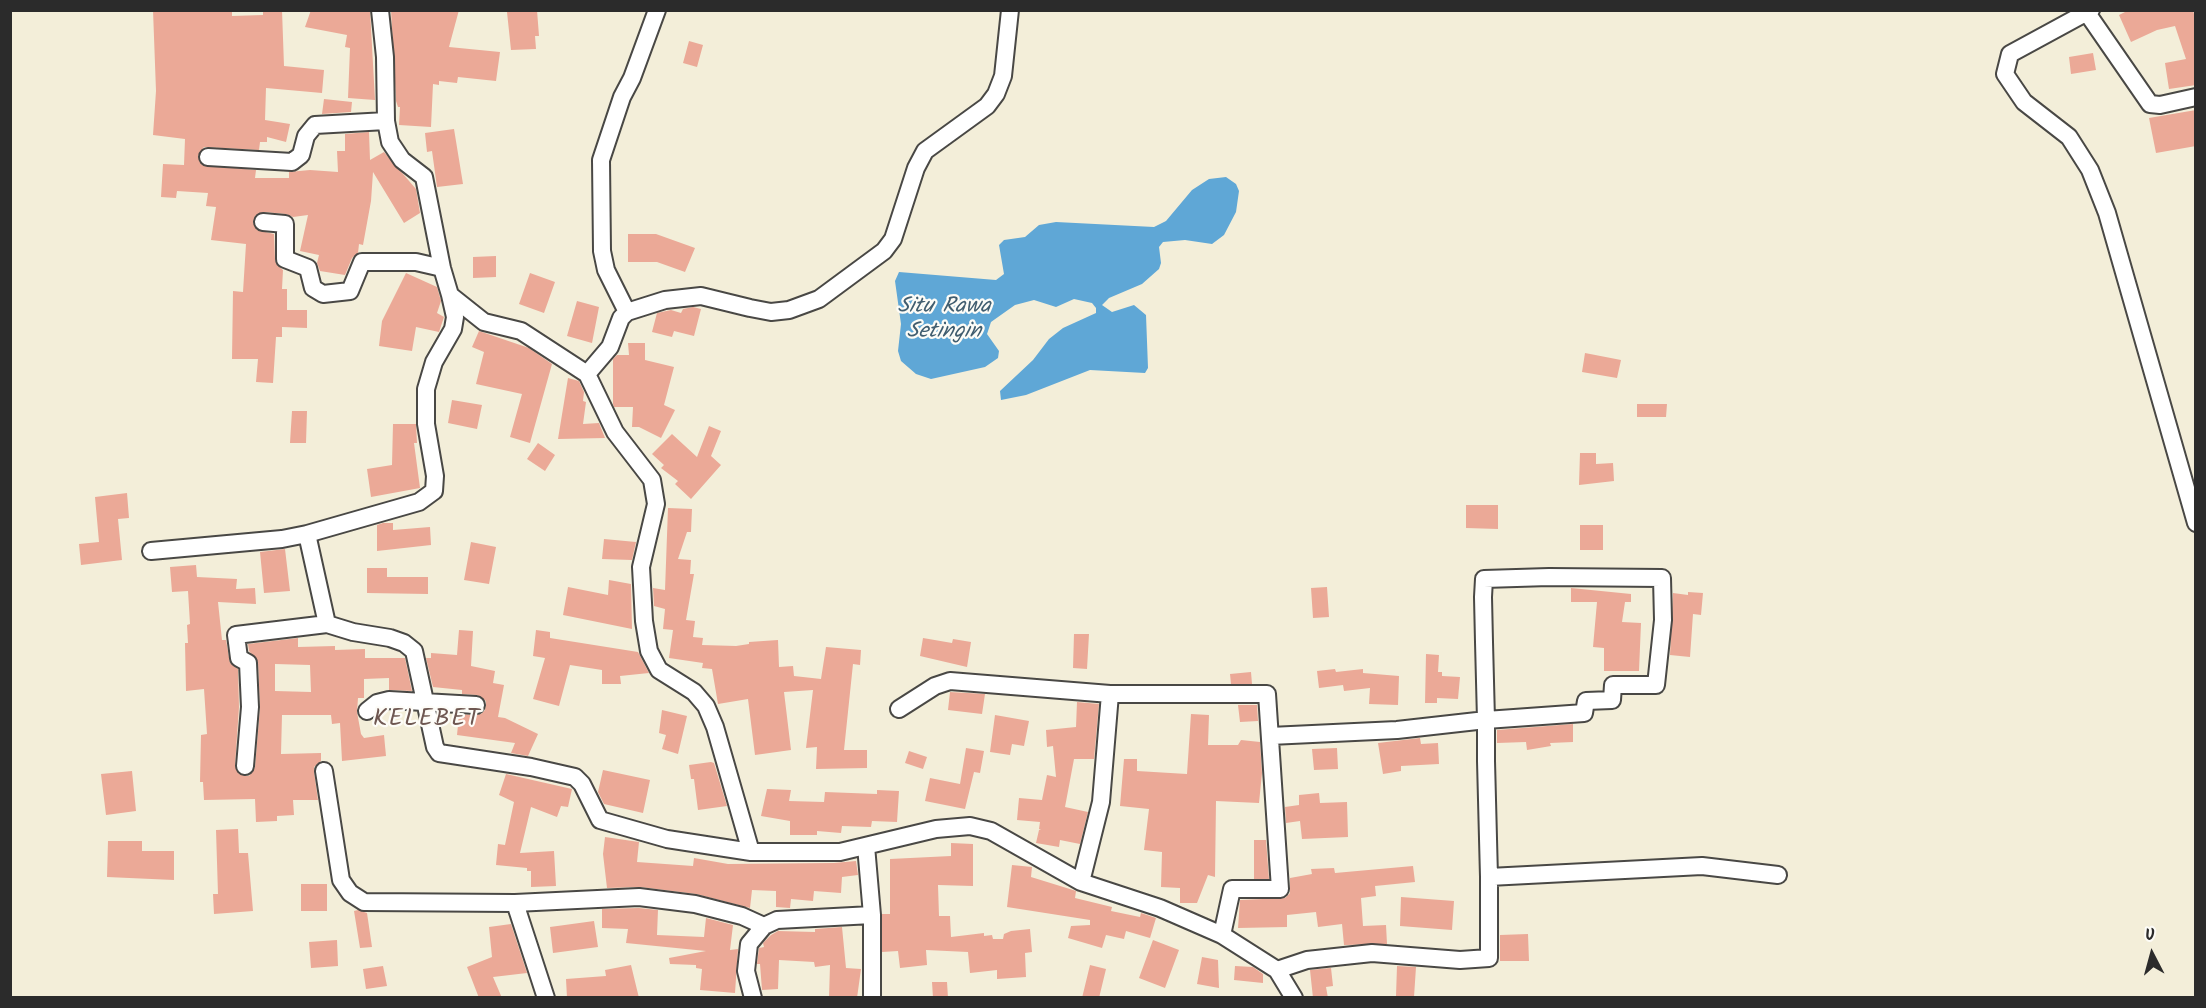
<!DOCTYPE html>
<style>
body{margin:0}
#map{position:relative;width:2206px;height:1008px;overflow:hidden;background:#f3eed9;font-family:Kalam,sans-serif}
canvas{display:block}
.frame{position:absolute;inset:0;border:12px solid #2b2b2b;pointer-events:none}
.north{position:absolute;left:2122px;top:924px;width:60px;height:60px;-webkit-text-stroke:4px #fdfcf7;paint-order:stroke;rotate:354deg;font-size:16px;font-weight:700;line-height:24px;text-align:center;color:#2b2b2b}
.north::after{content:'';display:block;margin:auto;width:21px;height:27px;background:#2b2b2b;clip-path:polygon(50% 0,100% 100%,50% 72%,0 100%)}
</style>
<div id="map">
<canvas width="2206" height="1008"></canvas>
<div class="frame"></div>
<div class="north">U</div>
</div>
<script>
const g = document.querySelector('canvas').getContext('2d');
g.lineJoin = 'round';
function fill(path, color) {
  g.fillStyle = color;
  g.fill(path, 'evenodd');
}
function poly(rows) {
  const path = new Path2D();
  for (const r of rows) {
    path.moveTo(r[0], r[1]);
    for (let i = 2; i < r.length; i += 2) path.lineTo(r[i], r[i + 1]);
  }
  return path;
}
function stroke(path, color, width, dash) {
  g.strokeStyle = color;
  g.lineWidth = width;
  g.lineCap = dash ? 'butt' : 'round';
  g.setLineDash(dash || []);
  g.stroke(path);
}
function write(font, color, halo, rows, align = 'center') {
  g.font = font + ' Kalam,sans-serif';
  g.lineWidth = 4.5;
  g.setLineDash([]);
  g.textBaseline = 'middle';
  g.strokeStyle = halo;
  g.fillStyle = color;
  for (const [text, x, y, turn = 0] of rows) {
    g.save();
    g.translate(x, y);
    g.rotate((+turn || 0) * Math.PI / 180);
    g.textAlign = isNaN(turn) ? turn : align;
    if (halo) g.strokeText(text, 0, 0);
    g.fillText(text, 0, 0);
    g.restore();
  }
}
const water = poly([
 [1226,177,1236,184,1239,191,1236,212,1224,235,1212,244,1185,240,1163,242,1159,247,1161,263,1159,269,1142,284,1109,298,1102,305,1112,312,1134,305,1146,315,1148,368,1145,373,1090,370,1026,395,1001,400,1000,391,1033,360,1049,339,1063,328,1096,313,1096,308,1092,303,1074,299,1056,307,1034,300,1015,305,991,322,987,334,999,351,998,358,985,367,931,379,916,374,901,361,898,351,901,324,895,281,899,272,996,280,1004,274,999,245,1004,240,1025,237,1039,225,1056,222,1154,227,1166,221,1192,190,1209,179]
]);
const building = poly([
 [153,10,232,10,232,16,263,15,263,10,282,10,284,66,324,70,322,93,266,88,265,120,290,124,286,142,267,137,267,142,260,142,259,150,204,147,198,156,202,165,256,170,255,178,289,178,289,172,310,170,338,172,337,151,345,151,345,134,369,132,370,160,384,152,416,189,420,213,404,223,373,172,371,201,363,245,359,244,358,253,352,258,345,275,320,271,317,263,319,255,300,251,308,215,293,217,286,214,264,212,255,216,253,222,257,230,274,234,275,260,277,265,283,270,282,289,287,289,287,310,307,310,307,328,282,327,282,337,276,337,273,383,256,382,258,359,232,359,233,291,243,292,246,244,211,240,216,207,206,206,208,193,177,191,176,198,161,197,163,164,184,165,185,139,153,135,156,91],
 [311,10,370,10,375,100,348,98,350,48,345,47,347,35,305,27],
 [391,10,459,10,449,47,500,52,496,81,458,77,457,83,439,81,439,85,433,84,431,127,399,125,400,107,398,107,396,101],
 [537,10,539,36,535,36,536,49,511,50,507,12],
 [2129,10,2193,10,2196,22,2196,85,2169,89,2165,63,2186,59,2175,26,2157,30,2131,42,2119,15],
 [689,41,703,45,697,67,683,63],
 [2093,53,2096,70,2071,74,2069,57],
 [324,99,352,102,351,112,322,114],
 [2196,110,2196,146,2156,153,2149,118],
 [454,129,463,184,437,187,432,151,427,152,425,133],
 [628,234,656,234,695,248,685,272,657,262,628,262],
 [496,256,496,277,473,278,473,257],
 [406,273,437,287,441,301,437,313,444,317,439,332,416,327,412,351,379,346,382,321],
 [530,273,555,282,544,313,519,304],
 [577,301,599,307,592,343,567,336],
 [693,307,701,309,694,336,674,331,672,337,652,332,657,313,671,310,681,313,683,309],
 [479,331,529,348,552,364,530,443,510,437,522,394,476,384,484,352,472,347],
 [628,343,645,343,645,360,674,367,664,405,675,410,661,438,639,427,632,427,633,407,614,407,613,404,613,359,617,355,629,355],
 [1585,353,1621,360,1617,378,1582,372],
 [568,378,579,381,584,392,583,401,586,402,583,424,599,423,605,438,558,439],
 [452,400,482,405,477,429,448,423],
 [1637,404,1667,404,1666,417,1637,417],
 [292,411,307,411,306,443,290,443],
 [393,424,416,424,417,443,414,443,420,488,371,497,367,469,392,465],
 [709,426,721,431,711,456,721,465,691,499,675,484,678,481,661,468,664,465,652,454,672,434,697,457],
 [538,443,555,455,545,471,527,459],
 [1580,453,1596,453,1596,464,1613,463,1614,481,1579,485],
 [127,493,129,518,118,519,122,560,81,565,79,544,99,542,95,497],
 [1466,505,1498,505,1498,529,1466,528],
 [668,508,692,509,691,532,687,532,678,559,691,560,690,574,694,574,686,620,695,621,693,637,703,638,702,645,736,646,749,644,749,642,778,640,779,667,793,666,794,676,821,679,826,647,861,650,860,665,853,664,844,750,867,750,867,768,816,769,817,747,806,748,813,690,784,692,791,750,755,755,748,699,718,704,712,669,702,668,703,663,669,658,673,630,663,629,665,609,654,606,653,588,665,590],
 [383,523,393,523,393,530,430,527,431,545,377,551,377,525],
 [1580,525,1603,525,1603,550,1580,550],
 [604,539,636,542,632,560,602,559],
 [471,542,496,547,489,584,464,580],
 [285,549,290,591,264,593,260,552],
 [196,565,197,577,237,579,236,589,255,588,256,604,218,602,222,640,226,640,230,663,238,669,239,707,235,765,239,774,249,776,255,767,260,708,258,662,249,651,248,644,298,638,298,647,335,646,335,650,365,649,365,658,405,658,412,691,389,690,389,678,364,679,364,698,358,698,357,712,361,734,364,738,384,735,386,756,342,761,340,723,332,724,331,715,282,715,281,754,321,753,321,761,314,767,314,772,318,800,293,800,294,815,277,816,277,821,256,822,255,799,204,800,203,782,200,782,201,735,207,734,204,689,186,691,185,643,188,643,187,625,190,624,188,591,172,592,170,567],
 [275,664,310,665,311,692,275,691],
 [367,568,387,568,387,577,428,577,428,594,367,593],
 [609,580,631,584,632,629,563,615,568,587,608,595],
 [1327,587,1329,617,1313,618,1311,588],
 [1571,588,1631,594,1631,602,1625,602,1622,622,1641,623,1639,671,1604,671,1604,648,1593,647,1597,602,1571,602],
 [1688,592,1703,593,1701,615,1693,614,1690,657,1670,655,1673,593,1688,595],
 [459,630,473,631,471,666,495,671,493,683,504,685,498,717,505,718,538,734,528,756,511,753,515,743,457,735,459,715,481,714,485,710,486,701,477,695,462,694,462,690,433,687,426,658,431,658,431,653,457,655],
 [536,630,550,632,550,638,638,652,649,673,620,676,621,684,602,684,602,670,570,665,559,706,533,699,545,658,533,656],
 [1074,634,1089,634,1087,669,1073,668],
 [923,638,952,643,953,639,971,642,967,667,920,656],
 [1426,654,1439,655,1438,672,1442,672,1442,676,1460,677,1458,699,1437,698,1437,703,1425,703],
 [1335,669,1336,672,1363,669,1363,673,1399,676,1398,705,1369,704,1370,688,1344,691,1343,685,1319,688,1317,671],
 [1251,672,1252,684,1231,684,1230,674],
 [950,692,985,694,982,714,948,710],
 [1077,702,1099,704,1094,759,1074,759,1065,807,1088,812,1080,844,1060,840,1059,847,1036,843,1039,830,1041,829,1039,829,1040,822,1017,820,1019,798,1042,800,1047,775,1056,777,1053,746,1047,747,1046,730,1076,727],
 [1238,705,1257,705,1258,721,1240,722],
 [662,710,687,716,678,754,662,749,666,735,659,733],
 [1191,714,1209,715,1208,745,1238,745,1241,740,1260,742,1262,773,1259,803,1216,801,1215,877,1208,875,1197,903,1180,903,1180,888,1161,887,1162,852,1144,850,1149,809,1120,806,1124,759,1137,759,1137,771,1187,774],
 [995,715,1029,721,1024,746,1012,744,1010,755,990,752],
 [1573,724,1573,742,1550,743,1551,746,1527,750,1526,742,1497,743,1497,730],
 [1420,738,1421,744,1438,743,1439,764,1401,766,1401,771,1383,774,1378,743],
 [966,748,984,751,980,773,974,772,965,809,925,801,930,778,960,784],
 [1337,748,1338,769,1314,770,1312,749],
 [909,751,927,757,923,769,905,763],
 [711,762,714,763,727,806,698,810,694,779,691,779,689,765],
 [603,770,650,780,643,813,604,804,598,792],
 [132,771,136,811,106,815,101,774],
 [506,774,572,789,568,807,561,806,557,817,531,807,520,853,554,851,556,886,531,887,531,871,527,871,527,868,496,865,498,844,505,845,514,802,499,795],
 [767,789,791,790,789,801,824,802,825,792,877,794,877,790,899,791,897,822,872,821,871,827,842,826,841,833,817,831,817,835,790,835,790,821,761,816],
 [1319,793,1320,803,1347,802,1348,837,1302,839,1300,821,1286,823,1285,807,1299,805,1299,795],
 [238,829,239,853,248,853,253,911,214,914,213,894,218,894,216,830],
 [605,837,639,842,637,862,693,866,694,858,728,864,834,863,856,861,858,875,842,877,841,893,814,891,813,901,791,899,790,908,776,907,776,891,752,890,750,908,696,894,640,887,607,888,603,854],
 [1254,840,1266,840,1269,879,1254,879],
 [108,841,142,841,142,851,174,851,174,880,107,877],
 [951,843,973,844,973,886,938,885,939,916,950,916,951,937,984,933,984,936,992,935,993,939,1003,939,1004,934,1011,931,1030,929,1032,952,1025,953,1026,977,997,979,997,970,970,973,968,952,926,950,927,965,900,968,898,951,882,952,882,914,890,914,890,859,951,856],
 [1012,865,1032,867,1031,877,1073,890,1076,891,1075,898,1112,907,1111,911,1140,917,1141,913,1156,918,1150,938,1126,931,1124,939,1106,935,1102,948,1068,938,1071,926,1090,925,1090,920,1007,907],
 [1413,866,1415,882,1375,886,1376,896,1361,898,1363,926,1386,925,1387,944,1344,945,1342,924,1318,927,1316,912,1287,915,1287,927,1238,928,1240,900,1285,898,1290,893,1290,878,1312,874,1311,869,1334,868,1335,873],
 [301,884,327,884,327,911,301,911],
 [1401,897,1454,901,1452,930,1400,926],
 [639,908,658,910,657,935,704,937,706,918,733,925,730,950,738,949,735,993,700,990,702,969,696,968,696,965,670,964,669,958,706,951,626,943,628,929,602,928,602,909],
 [358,910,367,913,372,947,360,948,354,911],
 [594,921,598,947,553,953,550,927],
 [511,924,527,973,493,977,502,998,479,998,467,967,492,957,489,927],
 [842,927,846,968,861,969,857,998,829,998,830,965,815,967,814,962,779,960,778,989,762,990,760,964,757,964,759,948,764,947,763,943,771,935,778,931,815,932,815,929],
 [1528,934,1529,961,1500,961,1500,935],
 [337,940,338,966,311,968,309,942],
 [1153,940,1179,950,1165,988,1139,978],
 [1202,957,1218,960,1219,988,1197,984],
 [631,965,639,998,567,998,566,979,606,976,605,970],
 [1090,965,1106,969,1099,998,1082,998],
 [383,966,387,986,366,989,363,969],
 [1235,966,1253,967,1263,974,1263,983,1234,980],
 [1397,966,1416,967,1414,997,1396,996],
 [1331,968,1333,986,1326,987,1328,998,1313,998,1310,970],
 [932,982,947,982,948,998,933,998]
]);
const minor = poly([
 [380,10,385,57,386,121,390,142,402,160,424,177,442,268,450,295,484,322,521,331,587,374,615,432,652,480,656,504,641,567,644,621,649,651,659,670,694,692,706,706,715,727,751,852,840,852,936,829,970,826,991,831,1081,882,1160,908,1222,935,1277,970,1294,998],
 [2085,10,2150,104,2160,105,2196,97],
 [2091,10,2010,54,2005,74,2024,102,2069,137,2090,170,2107,213,2196,523],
 [208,157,292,162,301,155,306,136,315,125,386,121],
 [263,222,285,224,285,259,308,268,313,288,323,294,350,291,362,262,416,262,442,268],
 [627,312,606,270,602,251,601,160,622,97,632,78,657,10],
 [587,374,610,347,621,318,627,312,665,300,701,296,750,308,771,312,789,310,819,299,884,251,893,239,916,168,925,151,987,106,996,94,1003,76,1010,10],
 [307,534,419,502,434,491,435,476,426,424,426,389,434,362,453,329,455,317,450,295],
 [151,551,282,539,307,534,327,624,353,632,390,638,404,643,414,651,435,747,439,753,531,767,575,777,582,784,600,820,667,839,751,852],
 [899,709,935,686,950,681,1110,694,1267,694,1280,889,1232,889,1222,935],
 [367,711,377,703,389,700,476,705],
 [1270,736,1397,730,1486,720,1584,713,1586,701,1612,700,1613,685,1656,685,1663,620,1662,578,1549,577,1484,579,1483,597,1484,642,1486,720,1486,761,1489,877],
 [245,766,250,707,248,663,239,658,236,635,327,624],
 [324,771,341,880,350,893,364,902,515,903,639,897,695,904,742,916,764,926],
 [866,846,872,915,872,998],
 [1081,882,1101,802,1110,694],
 [515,903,546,998],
 [1277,970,1307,960,1372,953,1460,960,1489,958,1489,877,1702,866,1778,875],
 [753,998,746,971,749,944,764,926,777,920,872,915]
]);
const waterNames = [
 ["Situ Rawa",944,308],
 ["Setingin",944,333]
];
const quarterNames = [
 ["KELEBET",427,721]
];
fill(water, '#5fa7d6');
fill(building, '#eba997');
stroke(minor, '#494845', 20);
stroke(minor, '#fff', 16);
write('italic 22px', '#405d6f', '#fdfcf7', waterNames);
g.letterSpacing = '1.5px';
write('24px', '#6e5751', '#fdfcf7', quarterNames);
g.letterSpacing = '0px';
</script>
